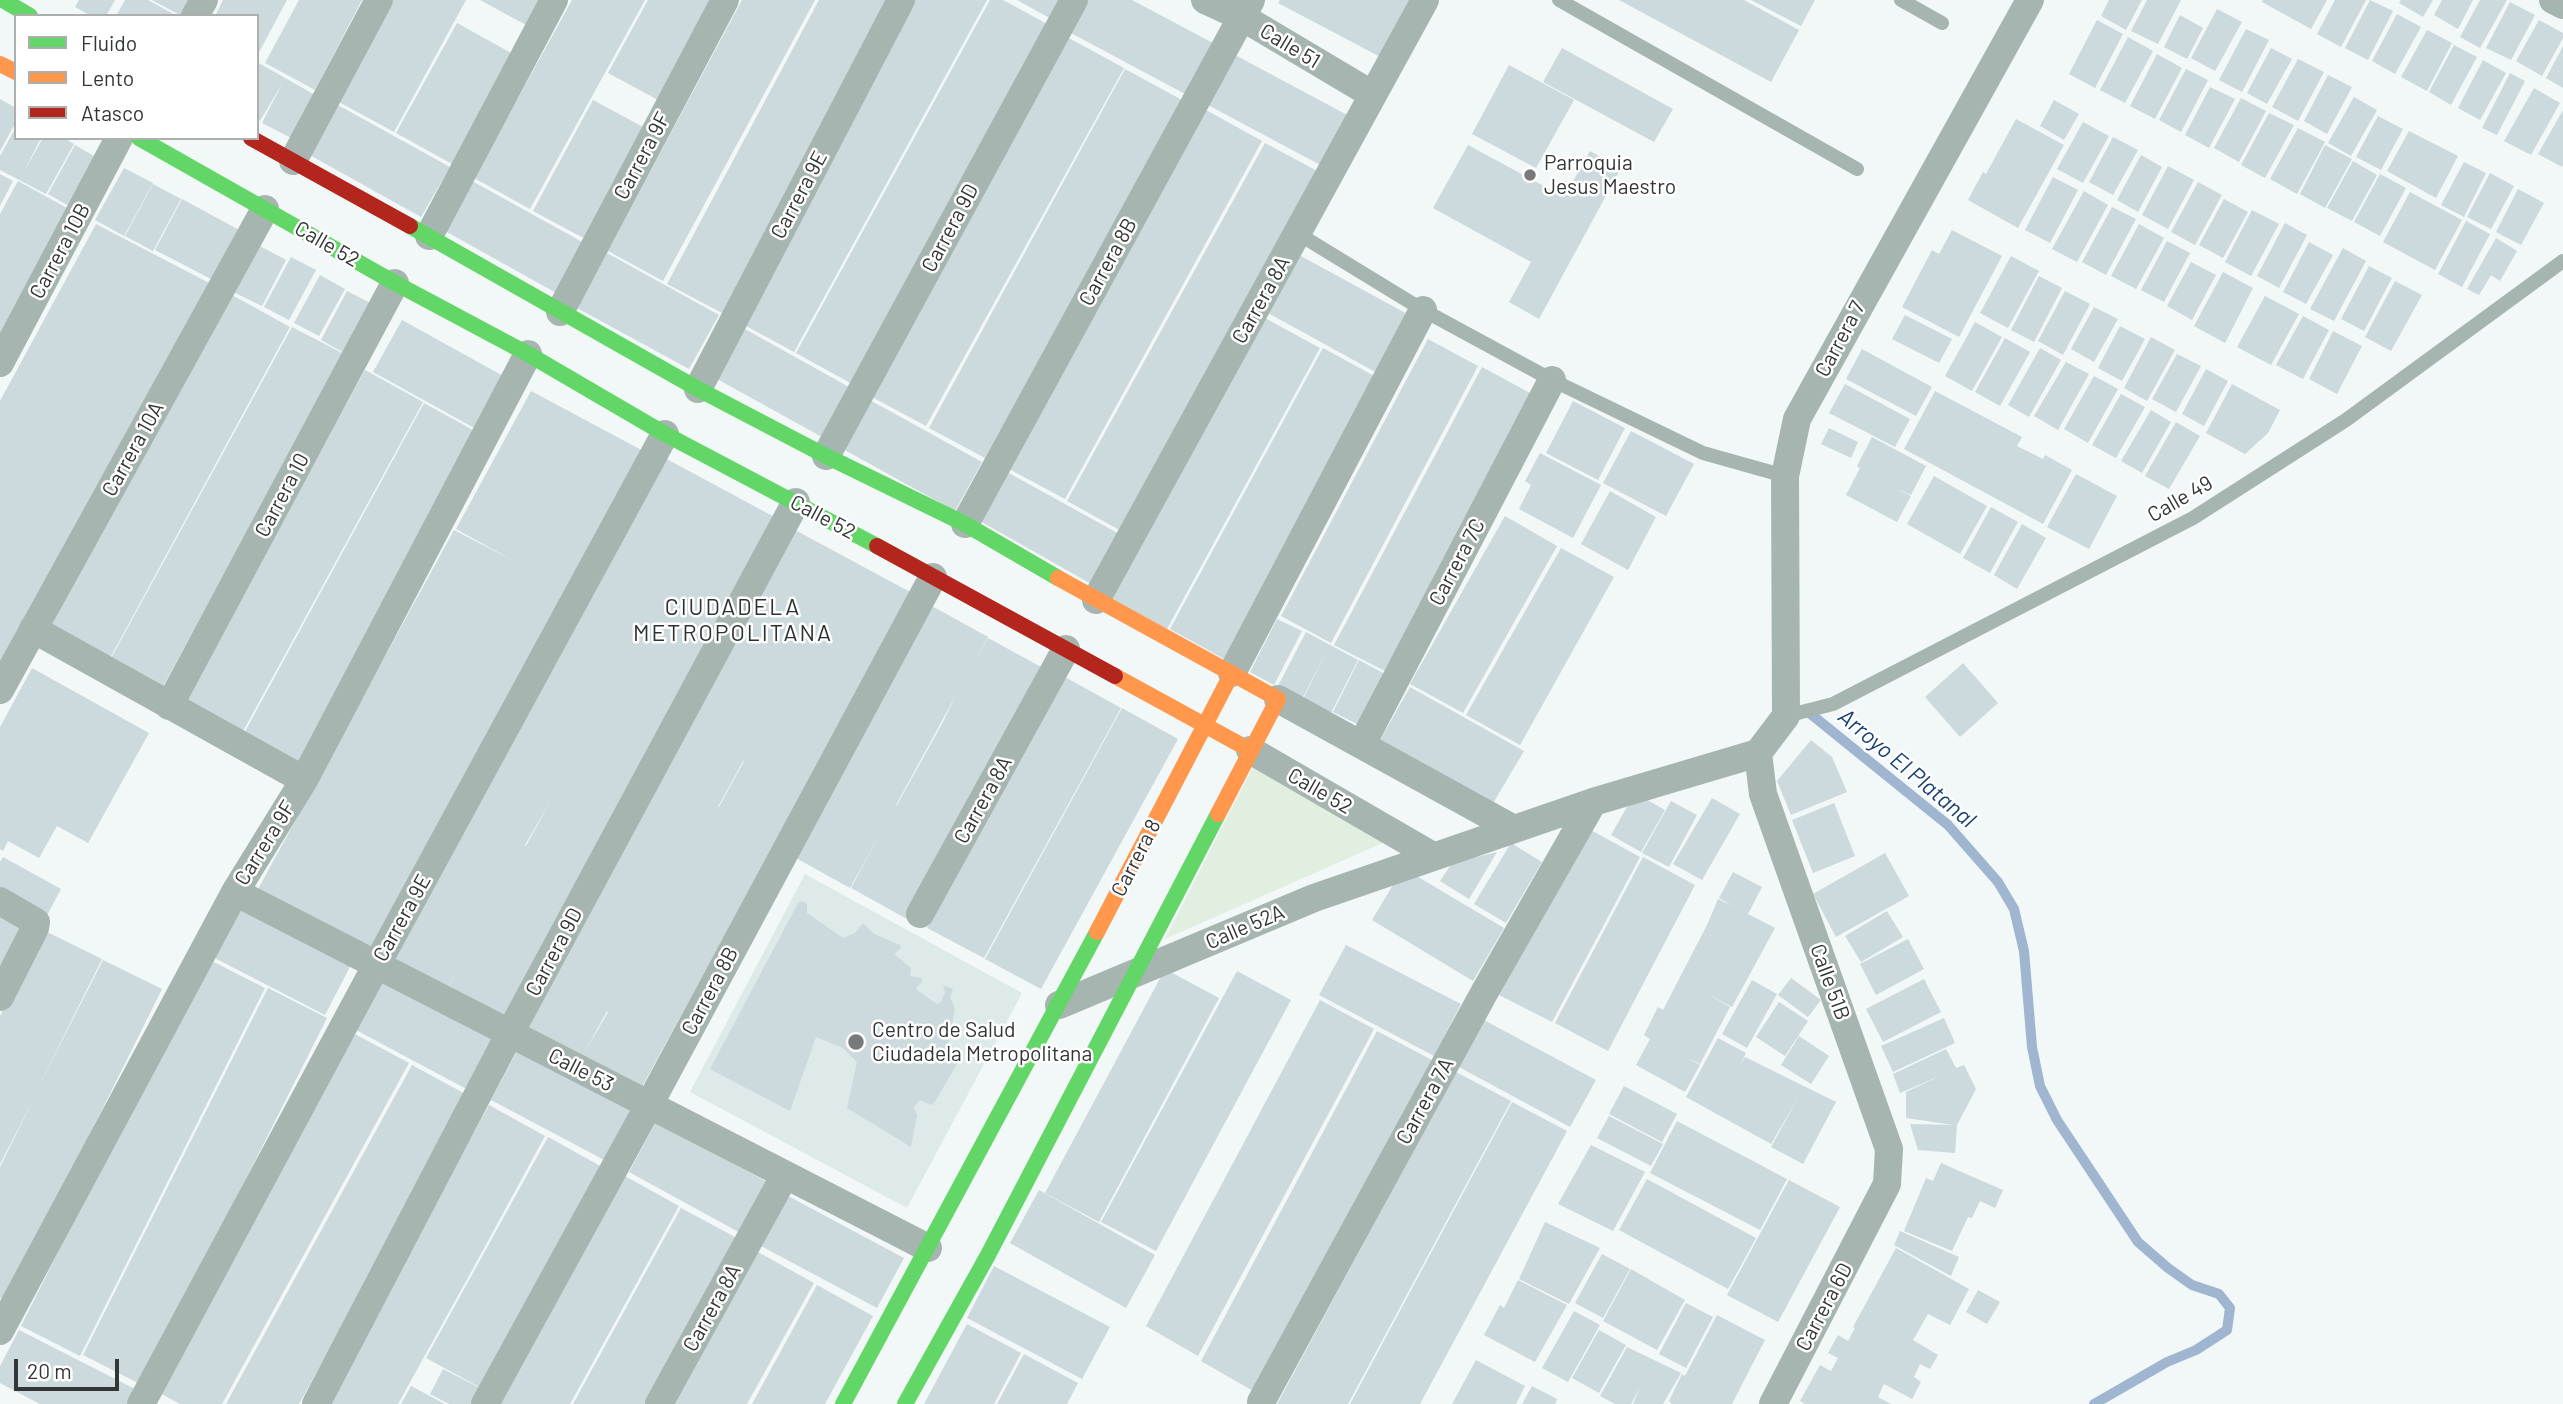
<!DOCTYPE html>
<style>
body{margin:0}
#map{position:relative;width:2563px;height:1404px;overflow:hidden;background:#f2f7f7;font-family:Barlow,sans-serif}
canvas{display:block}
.legend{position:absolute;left:14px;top:14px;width:245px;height:126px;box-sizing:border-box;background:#fff;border:2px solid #adafaf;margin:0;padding:9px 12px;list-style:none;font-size:21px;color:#333636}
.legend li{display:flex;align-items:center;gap:14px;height:35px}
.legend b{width:35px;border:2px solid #adafaf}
.scale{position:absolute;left:14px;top:1359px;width:105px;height:32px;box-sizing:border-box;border:4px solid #333636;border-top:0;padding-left:9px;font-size:21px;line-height:24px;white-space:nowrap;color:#333636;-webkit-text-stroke:5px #fff;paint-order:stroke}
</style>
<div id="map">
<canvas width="2563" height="1404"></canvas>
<ul class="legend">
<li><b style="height:9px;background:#63d668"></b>Fluido</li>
<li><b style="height:9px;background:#ff974d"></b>Lento</li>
<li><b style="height:9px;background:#b3261e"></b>Atasco</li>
</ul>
<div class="scale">20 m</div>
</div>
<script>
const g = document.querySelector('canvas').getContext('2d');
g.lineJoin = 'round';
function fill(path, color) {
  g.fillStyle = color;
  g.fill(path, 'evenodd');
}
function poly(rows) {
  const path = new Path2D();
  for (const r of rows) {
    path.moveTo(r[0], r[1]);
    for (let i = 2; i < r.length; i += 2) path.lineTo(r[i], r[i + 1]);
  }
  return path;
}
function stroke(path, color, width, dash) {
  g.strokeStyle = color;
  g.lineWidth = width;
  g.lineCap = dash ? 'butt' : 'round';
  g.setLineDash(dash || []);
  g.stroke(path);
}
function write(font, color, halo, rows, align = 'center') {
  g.font = font + ' Barlow,sans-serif';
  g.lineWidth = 5;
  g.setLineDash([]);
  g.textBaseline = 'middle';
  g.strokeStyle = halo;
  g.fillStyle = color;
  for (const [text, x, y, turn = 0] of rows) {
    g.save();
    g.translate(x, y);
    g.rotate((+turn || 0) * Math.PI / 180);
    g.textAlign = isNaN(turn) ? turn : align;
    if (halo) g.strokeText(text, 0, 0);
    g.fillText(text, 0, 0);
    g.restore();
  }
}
const built = poly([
 [805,874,1022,993,907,1208,690,1092]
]);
const green = poly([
 [1256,761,1394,838,1165,939]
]);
const stream = poly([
 [1807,711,1948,825,1998,882,2014,909,2024,951,2032,1047,2040,1086,2057,1120,2138,1242,2168,1268,2192,1285,2219,1294,2230,1308,2227,1330,2196,1350,2167,1362,2094,1404]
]);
const building = poly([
 [79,0,115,0,106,16,91,16,75,7],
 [125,0,148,0,177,16,116,16],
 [152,0,194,0,182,16],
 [223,0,287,0,257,56,257,16,215,16],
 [299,0,362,0,315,90,265,63],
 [393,0,466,0,394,132,337,101],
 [480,0,542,0,528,26],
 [572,0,645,0,530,209,474,178],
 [648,0,715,0,660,101,608,73],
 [742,0,815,0,663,281,608,251],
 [819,0,892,0,724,314,667,284],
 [914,0,987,0,794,352,737,321],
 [990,0,1003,0,1049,25,852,384,796,353],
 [1017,0,1063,0,1053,20],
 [1086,0,1132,0,1213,43,1185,94,1069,32],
 [1280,0,1410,0,1388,61,1278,3],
 [1619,0,1744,0,1799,30,1771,82],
 [1751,0,1815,0,1801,26],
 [2109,0,2142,0,2126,30,2101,16],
 [2147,0,2181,0,2158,44,2131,31],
 [2263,0,2327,0,2311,29,2262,2],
 [2335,0,2366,0,2341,47,2317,34],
 [2370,0,2393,11,2368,60,2345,48],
 [2401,0,2433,0,2423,17,2399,3],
 [2442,0,2473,0,2458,29,2434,15],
 [2480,0,2507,0,2480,48,2460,37],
 [2510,2,2535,15,2511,60,2486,48],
 [2217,9,2242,22,2215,71,2191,58],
 [2397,14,2421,27,2395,74,2372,61],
 [2180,15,2203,28,2187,59,2164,47],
 [2097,20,2123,34,2095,88,2069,74],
 [2539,20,2563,33,2563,38,2542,76,2516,61],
 [457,23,513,54,452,164,396,133],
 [2246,29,2269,40,2242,92,2219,80],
 [2427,30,2452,43,2427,91,2401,77],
 [1067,37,1124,68,926,426,870,396],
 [2128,37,2153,51,2125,103,2100,90],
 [2454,45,2477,57,2451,105,2429,92],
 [2563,46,2563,88,2546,78],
 [1562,48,1673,109,1654,142,1543,82],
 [2271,48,2292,59,2267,104,2247,93],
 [2157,54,2182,68,2155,119,2130,106],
 [1235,55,1351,117,1324,167,1208,105],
 [2298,59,2324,72,2298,121,2272,107],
 [2483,60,2506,73,2480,120,2458,108],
 [257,62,315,95,291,138,262,123,283,82,260,121,257,119],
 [1509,65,1574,100,1536,168,1472,134],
 [1125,69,1182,100,985,458,929,428],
 [2186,69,2208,80,2181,132,2159,120],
 [2510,73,2525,81,2497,135,2482,128],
 [2328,75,2352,87,2327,134,2304,121],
 [2210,87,2235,99,2209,148,2185,135],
 [2534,88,2560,103,2531,155,2504,141],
 [2354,97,2377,110,2351,156,2328,143],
 [2241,98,2266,111,2239,162,2214,148],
 [0,99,16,108,16,122,0,151],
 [593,100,645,128,589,241,533,211],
 [2054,100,2079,114,2064,140,2040,126],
 [336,104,450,167,421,217,308,154],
 [1206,110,1262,141,1065,499,1009,469],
 [2563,110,2563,165,2562,167,2538,154],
 [2269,113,2294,125,2265,178,2241,165],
 [2378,116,2403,129,2381,170,2356,157],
 [2016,119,2064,145,2018,228,1968,200,1983,172,1986,174],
 [2083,122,2109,136,2083,183,2057,169],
 [16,127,16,138,41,138,23,173,43,138,64,138,74,144,46,194,0,170,0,156],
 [2298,128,2325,142,2297,194,2270,179],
 [2409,131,2458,156,2436,198,2387,171],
 [2113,137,2138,150,2113,195,2089,182],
 [1265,143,1321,173,1123,532,1067,501],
 [75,145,101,160,74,209,48,194],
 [1468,145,1564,197,1590,151,1621,168,1539,319,1509,302,1531,262,1433,208],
 [2325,145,2352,159,2325,208,2300,194],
 [2141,155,2162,167,2138,212,2117,200],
 [2353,161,2377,175,2352,221,2327,208],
 [2464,162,2486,173,2464,217,2441,205],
 [2168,166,2194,180,2168,229,2142,215],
 [124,168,153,183,124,236,95,220],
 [2490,173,2514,186,2491,229,2467,217],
 [0,174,13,181,0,206],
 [2380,174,2406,188,2380,236,2354,222],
 [2053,177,2078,190,2050,243,2025,230],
 [18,181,76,213,0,353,0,214],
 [472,181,586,244,558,294,445,231],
 [2198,182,2222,195,2195,245,2171,232],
 [153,184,181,199,153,251,125,236],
 [2518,189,2544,203,2521,245,2496,232],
 [2084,191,2108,205,2077,262,2052,249],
 [2410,192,2462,220,2435,270,2383,242],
 [182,199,241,231,213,280,155,250],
 [2224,199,2248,212,2223,258,2199,245],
 [2112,207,2136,219,2106,275,2082,262],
 [2252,210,2279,224,2251,276,2225,262],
 [2466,221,2490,234,2462,287,2438,274],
 [2285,223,2307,235,2279,288,2257,276],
 [96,224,213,285,0,677,0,401],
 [2139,224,2164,238,2136,289,2111,276],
 [1952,230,2002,256,1959,337,1902,307,1932,250,1939,254],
 [2496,238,2517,251,2500,281,2491,275,2479,295,2467,289],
 [2167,241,2190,253,2164,302,2141,290],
 [2309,242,2333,255,2306,304,2283,292],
 [258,245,286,260,262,306,233,292],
 [2343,248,2366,261,2334,321,2310,309],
 [607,253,719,315,689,369,577,308],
 [1299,255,1411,316,1379,374,1268,313],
 [2011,256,2039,271,2008,328,1980,313],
 [291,257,316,270,289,320,264,307],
 [2191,262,2216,275,2192,320,2167,306],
 [2369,266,2392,278,2364,331,2341,319],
 [2223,272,2253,288,2225,343,2194,326],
 [320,275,345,289,319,336,294,323],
 [2039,276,2062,288,2034,342,2011,330],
 [2395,281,2422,295,2391,351,2365,337],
 [347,291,374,305,348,355,321,340],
 [2065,291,2090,304,2063,355,2038,341],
 [232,295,290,327,109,660,50,628],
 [2265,296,2299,314,2271,365,2237,347],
 [2094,307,2118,319,2094,362,2071,349],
 [1905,315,1952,339,1939,363,1892,339],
 [2303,316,2329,330,2303,379,2276,365],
 [1265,318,1320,348,1167,629,1112,599],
 [402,320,505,377,476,429,373,372],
 [1975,322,2002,337,1972,391,1945,376],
 [736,324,849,387,822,437,708,374],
 [2120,326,2145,339,2122,381,2098,368],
 [292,327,344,354,162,688,110,660],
 [2333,331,2362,346,2337,394,2309,379],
 [2151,337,2175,350,2147,401,2124,388],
 [2005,338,2030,352,2000,406,1975,392],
 [1428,339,1478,366,1331,643,1281,616],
 [1323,348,1378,378,1226,660,1170,629],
 [2040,348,2061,360,2029,417,2008,405],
 [1862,349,1932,387,1916,416,1846,379],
 [2177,354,2201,366,2176,412,2152,399],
 [2066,362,2089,374,2058,430,2034,416],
 [1482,367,1532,394,1385,671,1334,645],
 [2206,369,2228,381,2204,426,2182,414],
 [365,370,423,402,241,735,183,704],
 [2094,376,2118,389,2088,443,2064,429],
 [1845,384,1910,419,1895,447,1829,413],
 [2232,384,2280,410,2268,433,2245,454,2206,433],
 [531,391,649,454,375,954,257,891,454,530,514,561,456,529],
 [1935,391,2022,437,2017,446,2043,459,2045,455,2072,470,2043,524,1904,449],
 [2121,394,2145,407,2116,458,2092,445],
 [868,399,982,462,955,511,841,448],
 [1573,401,1625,428,1598,480,1546,453],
 [424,403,482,435,300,768,242,737],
 [2151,410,2171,422,2142,473,2121,461],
 [2176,422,2200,436,2169,489,2145,476],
 [1829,428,1858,442,1851,458,1821,444],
 [1631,431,1694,464,1666,516,1603,483],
 [1872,437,1926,466,1911,495,1897,489,1911,496,1897,522,1846,495,1860,468,1857,466],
 [1540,453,1601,485,1573,538,1519,509,1531,485,1525,481],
 [663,457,780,520,506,1021,448,989,460,966,447,990,389,958],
 [551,800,526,846,525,845],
 [1007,472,1121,535,1093,585,980,521],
 [2076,474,2117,496,2089,549,2047,527],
 [1934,476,1987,506,1960,554,1907,524],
 [1610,491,1656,517,1628,570,1581,544],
 [1991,507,2018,522,1990,573,1963,558],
 [1505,516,1557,546,1463,713,1410,684],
 [2022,524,2046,538,2017,589,1994,575],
 [795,530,912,593,638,1094,520,1031],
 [743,761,744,761,719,807,718,807],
 [607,1011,608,1012,582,1057],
 [1561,548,1614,577,1520,745,1466,715],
 [932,606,988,637,974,663,988,638,1045,669,907,919,851,888,881,832,850,888,794,857],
 [956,695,943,722,897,805,896,805],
 [1277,619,1302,631,1274,685,1250,672],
 [1306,632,1358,660,1331,713,1303,699,1328,649,1302,699,1278,686],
 [1359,660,1385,674,1359,725,1333,712],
 [1963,663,1998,703,1960,737,1925,697],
 [32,668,149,733,88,843,57,826,39,858,8,841,3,851,0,849,0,727],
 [1065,677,1121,708,984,958,927,928],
 [1410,687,1524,751,1492,805,1379,742],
 [1122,708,1178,739,1041,989,985,959],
 [1811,740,1832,757,1847,792,1791,815,1777,781],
 [1635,793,1665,810,1641,852,1611,835],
 [1712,798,1740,814,1702,880,1673,864],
 [1671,801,1697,815,1669,867,1642,853],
 [1834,803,1855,856,1813,873,1792,820],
 [1587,828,1640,857,1552,1022,1499,995],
 [1511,843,1542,862,1506,923,1474,904],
 [1497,852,1469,899,1440,881,1452,863],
 [1885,853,1909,896,1836,937,1813,894],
 [3,857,61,889,46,917,0,892,0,862],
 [1643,857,1695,885,1608,1051,1555,1023],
 [1403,868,1504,928,1473,981,1372,920],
 [1733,872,1762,887,1748,914,1775,928,1732,1007,1707,994,1730,1007,1700,1064,1685,1057,1700,1065,1685,1092,1636,1065,1650,1039,1644,1035,1658,1007,1663,1010,1708,923,1718,899,1733,906,1719,898],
 [802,901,807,903,807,913,843,938,855,933,863,923,874,934,900,945,901,948,894,954,911,968,910,976,921,978,923,981,917,987,917,990,937,1004,941,1002,945,992,943,985,953,989,950,997,955,1009,947,1050,957,1060,957,1064,934,1103,931,1105,920,1100,914,1107,917,1116,911,1147,847,1108,857,1062,843,1048,816,1037,790,1111,710,1069,798,903],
 [234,903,352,963,325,1015,207,954],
 [0,907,29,922,0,979],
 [1887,911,1903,937,1861,962,1845,936],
 [43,930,102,959,35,1094,103,960,162,989,7,1301,0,1298,0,1167,34,1098,0,1164,0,1016],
 [1908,939,1924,969,1876,995,1860,964],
 [1346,945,1461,1004,1434,1056,1319,995],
 [206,958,265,988,80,1356,21,1326],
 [1165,969,1219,998,1099,1222,1045,1193],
 [1237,971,1291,1000,1156,1251,1101,1222],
 [384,978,500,1040,472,1092,356,1030],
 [1791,978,1821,1000,1808,1017,1778,995],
 [1924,979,1941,1012,1883,1042,1866,1009],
 [1752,980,1777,994,1747,1048,1722,1034],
 [268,988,327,1018,142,1385,83,1355],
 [1320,1000,1374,1029,1198,1356,1146,1326],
 [1779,1002,1808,1021,1785,1056,1756,1037],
 [1944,1018,1955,1043,1893,1072,1881,1046],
 [1482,1019,1596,1080,1570,1127,1457,1066],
 [1377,1031,1432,1060,1253,1391,1201,1361],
 [353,1033,409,1063,222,1404,180,1404,156,1391],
 [1799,1036,1829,1056,1811,1084,1781,1065],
 [1718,1038,1746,1053,1739,1067,1745,1057,1836,1102,1803,1164,1771,1147,1799,1096,1771,1144,1686,1097],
 [518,1049,635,1111,608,1162,491,1100],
 [1946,1049,1956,1068,1964,1065,1976,1089,1957,1125,1955,1153,1918,1150,1910,1124,1954,1125,1906,1118,1906,1092,1942,1075,1900,1093,1893,1074],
 [412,1065,469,1096,363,1289,299,1404,226,1404],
 [1456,1072,1511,1101,1348,1404,1277,1404],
 [1624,1086,1677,1114,1662,1142,1609,1114],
 [1512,1102,1567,1131,1447,1354,1420,1404,1350,1404],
 [489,1105,545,1136,470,1274,398,1404,325,1404],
 [1609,1116,1663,1144,1651,1166,1597,1138],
 [1677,1121,1787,1179,1760,1230,1650,1173],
 [656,1122,771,1184,744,1235,629,1172],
 [548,1137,604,1168,483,1389,426,1358],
 [1591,1145,1645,1172,1613,1231,1558,1204],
 [1941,1163,2003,1190,1995,1208,1980,1201,1972,1218,1968,1217,1952,1251,1904,1231,1926,1178,1933,1181],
 [623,1175,679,1206,570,1404,497,1404],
 [1647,1179,1756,1238,1728,1289,1619,1230],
 [1789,1180,1840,1207,1778,1322,1727,1295],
 [1039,1190,1155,1255,1126,1308,1010,1243],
 [788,1196,904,1258,877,1308,761,1246],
 [681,1208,737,1238,646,1404,573,1404],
 [1545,1222,1600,1248,1569,1304,1519,1279],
 [1900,1231,1959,1257,1951,1276,1894,1245],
 [1896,1248,1969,1289,1950,1325,1928,1314,1913,1340,1938,1355,1930,1369,1920,1364,1914,1377,1921,1382,1912,1399,1884,1384,1878,1397,1891,1404,1805,1404,1800,1401,1820,1365,1831,1371,1838,1358,1828,1353,1838,1335,1848,1341,1855,1328,1853,1327],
 [758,1252,814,1283,747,1404,675,1404],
 [1602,1254,1630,1269,1603,1318,1575,1303],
 [994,1266,1110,1327,1082,1379,967,1318],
 [1631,1269,1685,1300,1657,1350,1603,1321],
 [1518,1280,1567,1305,1535,1362,1484,1335,1500,1305,1504,1308],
 [817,1285,873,1316,825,1404,752,1404],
 [1978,1290,2000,1302,1987,1324,1966,1312],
 [1686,1303,1713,1317,1686,1368,1659,1354],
 [1574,1311,1600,1325,1568,1382,1542,1368],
 [1717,1315,1765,1340,1750,1369,1732,1404,1672,1404,1669,1401,1682,1374,1685,1376],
 [967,1324,1021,1353,994,1404,924,1404],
 [19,1330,135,1389,127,1404,40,1404,0,1383,0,1366],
 [1599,1330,1626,1345,1599,1393,1572,1378],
 [1627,1347,1681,1373,1663,1404,1633,1404,1640,1388,1631,1404,1615,1404,1600,1396],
 [1024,1354,1078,1383,1067,1404,997,1404],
 [1476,1360,1525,1386,1516,1404,1452,1404],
 [443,1369,482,1389,474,1404,449,1404,430,1394],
 [411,1386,445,1404,401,1404],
 [1532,1386,1557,1399,1555,1404,1522,1404]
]);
const lane = poly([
 [1559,0,1857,169],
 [1901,0,1942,23],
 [1297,233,1423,310,1552,380,1703,453,1785,476],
 [1786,716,1833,704,2193,518,2346,420,2563,261]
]);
const street = poly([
 [1205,0,1242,17,1373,95],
 [2553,0,2563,5],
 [195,16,204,0],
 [293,161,379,0],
 [429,236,554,0],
 [560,312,725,0],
 [0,363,119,138],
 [698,389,901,0],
 [826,456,1074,0],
 [965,524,1251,0],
 [1096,600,1425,0],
 [33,629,304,780],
 [1232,673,1423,310],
 [0,690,265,209],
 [1278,699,1514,829],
 [169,706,395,283],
 [1362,744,1552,380],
 [1250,750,1433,856],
 [1758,753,1763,794,1889,1149,1887,1184,1773,1404],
 [235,892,928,1248],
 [0,901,36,922,35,928,0,997],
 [920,914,1066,649],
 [1059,1005,1314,898,1593,802,1758,753,1786,716,1785,476,1797,419,2030,0],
 [0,1331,235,892,304,780,528,354],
 [1261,1402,1484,993,1593,802],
 [141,1404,377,964,665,434],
 [316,1404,510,1033,796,502],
 [485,1404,649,1105,933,577],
 [659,1404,785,1175]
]);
const fast = poly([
 [3,0,30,16],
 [139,138,395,283,528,354,665,434,877,546],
 [410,226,698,389,826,456,965,524,1058,578],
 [843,1404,1097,932],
 [905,1404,988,1255,1218,814]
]);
const slow = poly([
 [0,64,16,72],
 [1058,578,1278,699,1218,814],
 [1115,676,1250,750],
 [1097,932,1232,673]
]);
const jam = poly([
 [251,138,410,226],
 [877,546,1115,676]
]);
const markers = [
 [1530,175,7,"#767a7a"],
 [856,1042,9,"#767a7a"]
];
const streetNames = [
 ["Calle 51",1290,46,31],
 ["Carrera 9F",642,156,-62],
 ["Carrera 9E",799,195,-62],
 ["Carrera 9D",950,228,-62],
 ["Calle 52",327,244,30],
 ["Carrera 10B",60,251,-62],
 ["Carrera 8B",1108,262,-61],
 ["Carrera 8A",1261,300,-61],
 ["Carrera 7",1840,339,-62],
 ["Carrera 10A",133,449,-61],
 ["Carrera 10",282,495,-62],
 ["Calle 49",2180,499,-30],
 ["Calle 52",823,517,28],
 ["Carrera 7C",1457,562,-62],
 ["Calle 52",1320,791,30],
 ["Carrera 8A",983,800,-61],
 ["Carrera 9F",265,843,-58],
 ["Carrera 8",1136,858,-63],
 ["Carrera 9E",402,918,-61],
 ["Calle 52A",1245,927,-23],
 ["Carrera 9D",554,952,-62],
 ["Calle 51B",1830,982,70],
 ["Carrera 8B",710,991,-62],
 ["Calle 53",581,1070,27],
 ["Carrera 7A",1425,1101,-61],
 ["Carrera 6D",1824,1307,-62],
 ["Carrera 8A",712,1308,-61]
];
const poiNames = [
 ["Parroquia",1544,163],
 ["Jesus Maestro",1544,187],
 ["Centro de Salud",872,1030],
 ["Ciudadela Metropolitana",872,1054]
];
const neighbourhoodNames = [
 ["CIUDADELA",733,607],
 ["METROPOLITANA",733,633]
];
const waterNames = [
 ["Arroyo El Platanal",1907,768,40]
];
fill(built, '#deeaea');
fill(green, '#e0efdf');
stroke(stream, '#9fb5d0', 10);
fill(building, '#ccd9dd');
stroke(lane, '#a7b5b0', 14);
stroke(street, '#a7b5b0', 28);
stroke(fast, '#63d668', 16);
stroke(slow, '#ff974d', 16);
stroke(jam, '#b3261e', 16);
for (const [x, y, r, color] of markers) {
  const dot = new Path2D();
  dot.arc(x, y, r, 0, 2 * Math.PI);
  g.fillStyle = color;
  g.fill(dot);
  stroke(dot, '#fff', 2.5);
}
write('21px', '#333636', '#fff', streetNames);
write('21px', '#333636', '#fff', poiNames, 'left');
g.letterSpacing = '2px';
write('23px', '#2b3232', '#fff', neighbourhoodNames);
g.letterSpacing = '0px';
write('italic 23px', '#174071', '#fff', waterNames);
</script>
